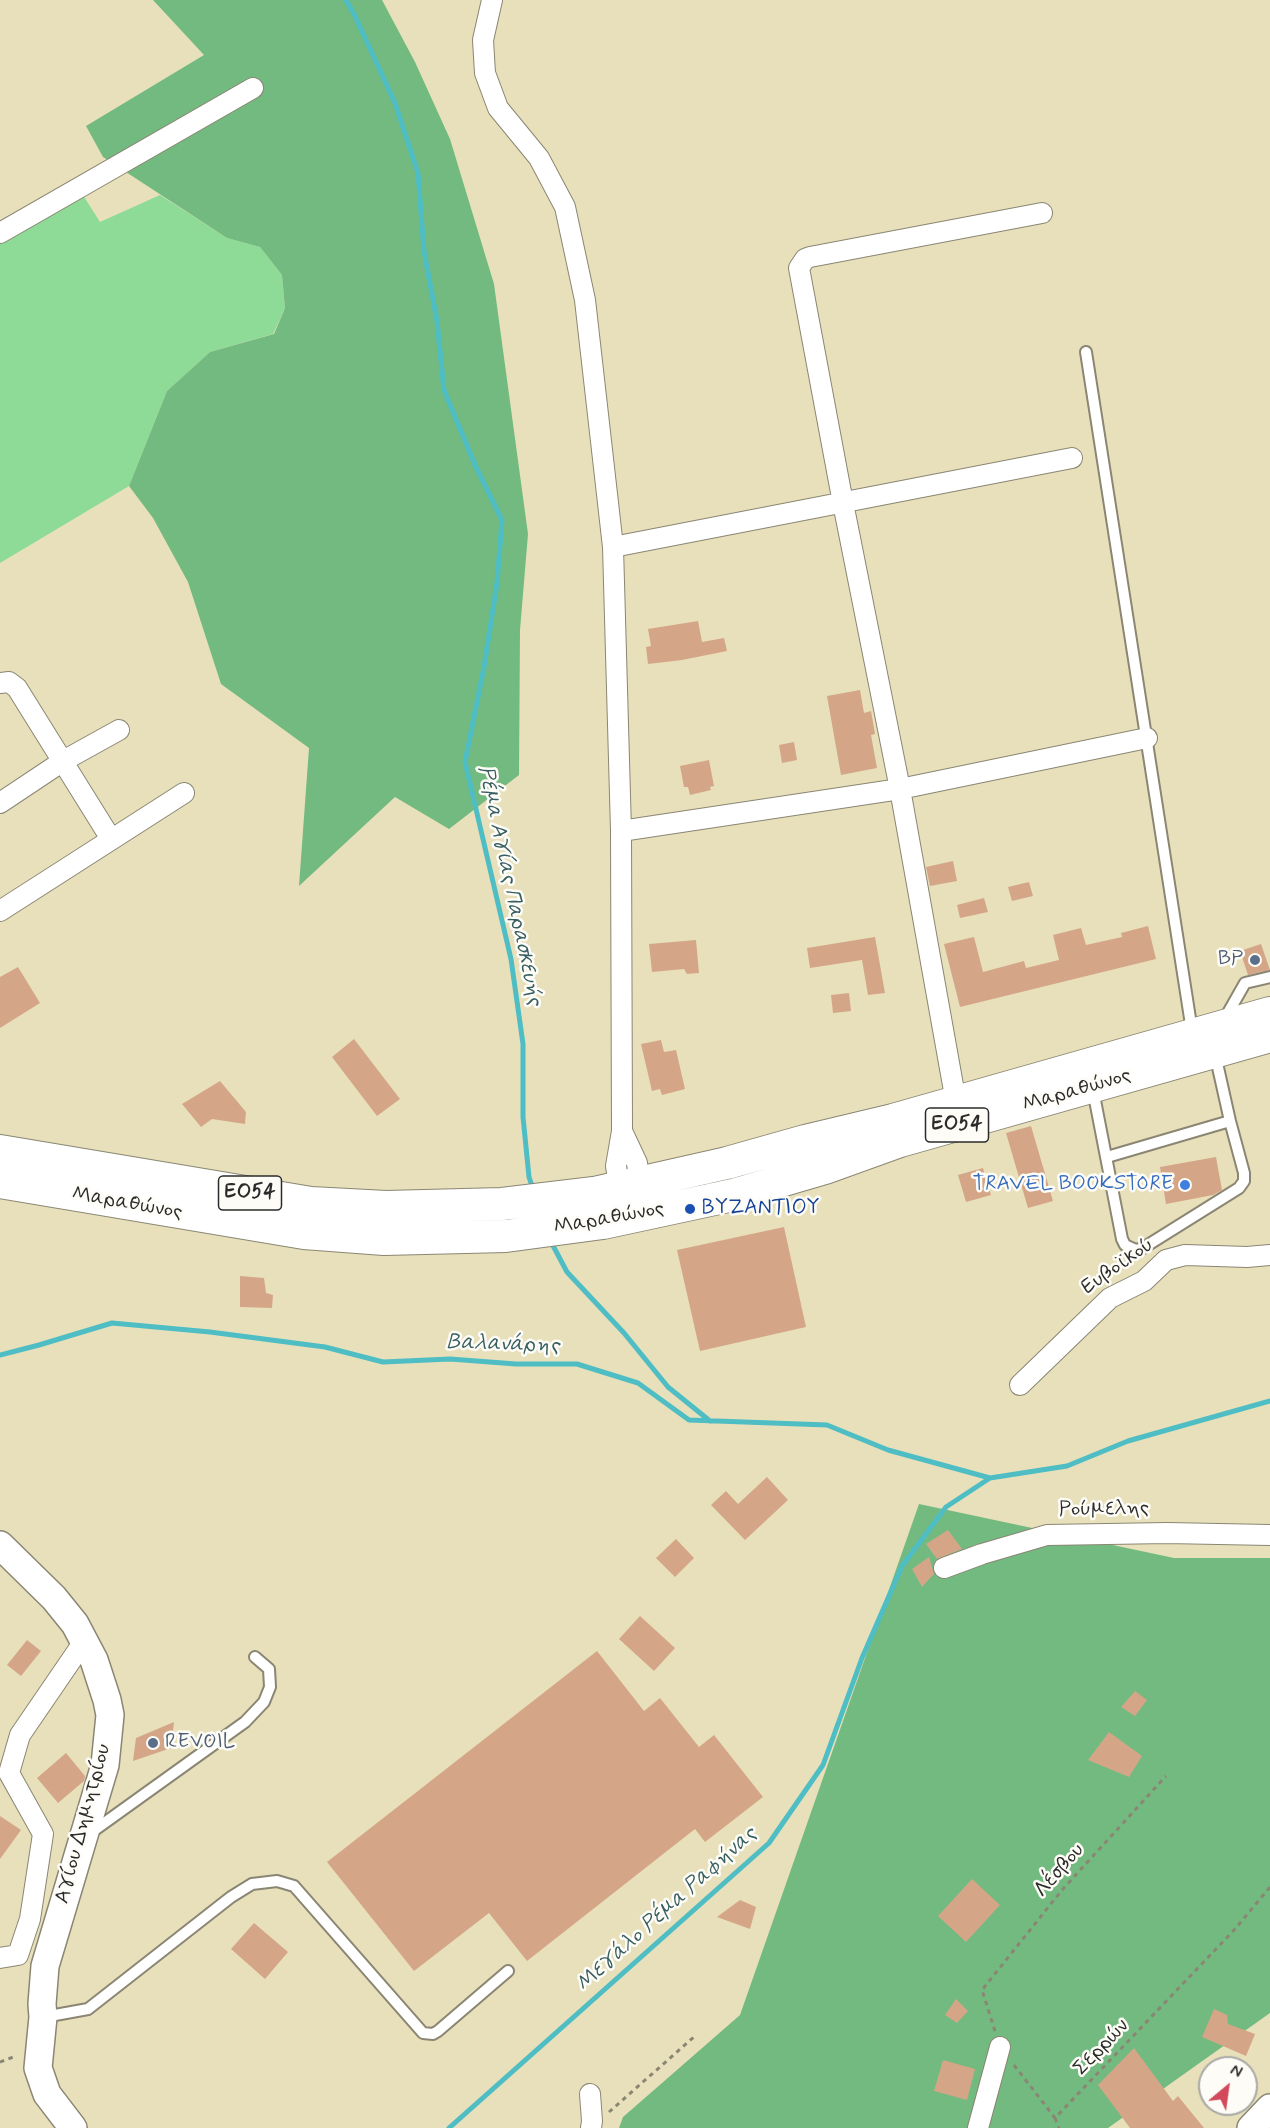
<!DOCTYPE html>
<meta charset="utf-8">
<style>
body{margin:0}
#map{position:relative;width:1270px;height:2128px;overflow:hidden;background:#e8e0bb;font-family:Mynerve,sans-serif}
canvas{display:block}
.north{position:absolute;left:1198px;top:2056px;width:60px;height:60px;box-sizing:border-box;background:#fdfcf7;border:2px solid #a9a8a5;border-radius:50%;rotate:29deg;font-size:16px;font-weight:700;line-height:24px;text-align:center;color:#2b2b2b}
.north::after{content:'';display:block;margin:auto;width:21px;height:27px;background:#d1495b;clip-path:polygon(50% 0,100% 100%,50% 72%,0 100%)}
</style>
<div id="map">
<canvas width="1270" height="2128"></canvas>
<div class="north">N</div>
</div>
<script>
const g = document.querySelector('canvas').getContext('2d');
g.lineJoin = 'round';
function fill(path, color) {
  g.fillStyle = color;
  g.fill(path, 'evenodd');
}
function poly(rows) {
  const path = new Path2D();
  for (const r of rows) {
    path.moveTo(r[0], r[1]);
    for (let i = 2; i < r.length; i += 2) path.lineTo(r[i], r[i + 1]);
  }
  return path;
}
function stroke(path, color, width, dash) {
  g.strokeStyle = color;
  g.lineWidth = width;
  g.lineCap = dash ? 'butt' : 'round';
  g.setLineDash(dash || []);
  g.stroke(path);
}
function write(font, color, halo, rows, align = 'center') {
  g.font = font + ' Mynerve,sans-serif';
  g.lineWidth = 5;
  g.setLineDash([]);
  g.textBaseline = 'middle';
  g.strokeStyle = halo;
  g.fillStyle = color;
  for (const [text, x, y, turn = 0] of rows) {
    g.save();
    g.translate(x, y);
    g.rotate((+turn || 0) * Math.PI / 180);
    g.textAlign = isNaN(turn) ? turn : align;
    if (halo) g.strokeText(text, 0, 0);
    g.fillText(text, 0, 0);
    g.restore();
  }
}
const green = poly([
 [81,192,100,222,160,195,227,238,260,247,282,275,285,308,273,334,210,352,167,391,129,486,0,563,0,239]
]);
const forest = poly([
 [153,0,382,0,415,62,450,139,494,284,528,534,520,630,519,775,449,829,395,797,299,886,309,748,221,684,188,582,153,518,129,486,167,391,210,352,274,334,285,308,282,275,260,247,227,238,103,157,86,126,204,55],
 [919,1504,1174,1558,1270,1558,1270,2013,1108,2128,619,2128,623,2117,740,2015]
]);
const stream = poly([
 [346,0,354,14,395,103,418,173,424,251,437,321,444,390,475,465,502,520,497,583,484,667,465,762,511,959,523,1044,523,1117,529,1177,533,1189],
 [550,1240,567,1272,624,1333,668,1387,710,1421],
 [0,1355,39,1345,112,1323,210,1332,325,1347,383,1362,450,1359,516,1364,577,1364,638,1383,689,1420,827,1425,888,1450,990,1478],
 [449,2128,769,1843,823,1765,862,1658,902,1566,946,1507,990,1478,1067,1466,1128,1441,1270,1401]
]);
const building = poly([
 [698,621,702,642,724,638,727,651,682,660,648,664,646,647,651,646,648,629],
 [860,690,864,713,871,711,875,734,871,735,877,768,841,775,827,696],
 [794,742,797,760,782,763,779,745],
 [709,760,714,786,710,787,711,790,690,795,688,787,684,787,680,766],
 [953,861,957,881,930,886,926,867],
 [1029,882,1033,896,1012,901,1008,887],
 [984,898,988,912,960,918,957,905],
 [1148,926,1156,959,960,1007,944,944,974,937,983,972,1024,961,1026,968,1059,960,1053,935,1081,928,1086,945,1122,937,1121,933],
 [875,937,885,993,868,995,862,960,810,968,807,948],
 [696,940,699,973,687,974,684,969,652,972,649,944],
 [1261,944,1270,970,1248,975,1240,951],
 [18,967,40,1003,0,1028,0,977],
 [849,993,851,1011,833,1013,831,995],
 [354,1039,400,1099,377,1116,332,1057],
 [661,1040,664,1052,676,1050,685,1089,662,1095,660,1089,652,1091,641,1044],
 [220,1081,246,1112,245,1124,212,1119,201,1127,182,1104],
 [1031,1126,1053,1201,1028,1208,1006,1133],
 [1216,1157,1222,1190,1213,1195,1166,1204,1160,1167],
 [983,1168,991,1195,966,1202,958,1175],
 [784,1227,806,1327,700,1351,677,1250],
 [240,1276,264,1278,266,1293,273,1295,272,1308,240,1307],
 [767,1477,788,1500,745,1540,711,1505,726,1491,738,1504],
 [948,1530,962,1549,937,1559,926,1544],
 [676,1539,694,1558,675,1577,656,1558],
 [929,1557,934,1574,922,1587,912,1569],
 [640,1616,675,1648,654,1671,619,1639],
 [27,1640,41,1651,21,1676,7,1665],
 [597,1651,644,1711,660,1698,699,1747,714,1735,763,1797,705,1842,695,1829,527,1961,489,1913,414,1971,327,1862],
 [1135,1691,1147,1700,1135,1716,1121,1707],
 [174,1722,171,1748,133,1761,136,1738],
 [1109,1732,1142,1756,1129,1777,1088,1760],
 [66,1753,85,1776,84,1781,58,1803,37,1778],
 [0,1816,21,1830,0,1859],
 [972,1879,1000,1905,966,1942,938,1916],
 [740,1900,756,1907,750,1929,717,1917],
 [254,1923,288,1952,265,1979,231,1949],
 [956,1999,968,2011,957,2023,945,2015],
 [1214,2009,1227,2015,1228,2024,1255,2034,1246,2056,1202,2037],
 [1134,2048,1173,2101,1178,2096,1204,2128,1130,2128,1098,2085],
 [943,2060,975,2069,967,2100,934,2091]
]);
const path = poly([
 [995,2031,982,1990,1062,1890,1166,1776],
 [0,2062,16,2056],
 [1014,2065,1055,2118,1235,1929,1270,1887],
 [609,2112,695,2036],
 [1055,2118,1059,2128]
]);
const lane = poly([
 [1086,352,1192,1031],
 [1224,1020,1245,983,1270,977],
 [1093,1090,1122,1239,1125,1245,1136,1250,1143,1248,1239,1188,1244,1181,1244,1173,1230,1121,1215,1054],
 [1107,1157,1230,1121],
 [89,1834,245,1722,264,1702,270,1687,269,1669,255,1657],
 [44,2017,88,2009,231,1897,252,1884,277,1881,294,1886,423,2033,433,2034,438,2031,508,1971]
]);
const street = poly([
 [492,0,483,40,485,73,498,108,539,158,565,207,585,300,613,547,621,831,622,1131,616,1166,621,1198],
 [0,233,253,88],
 [613,547,1072,458],
 [0,683,9,682,17,688,111,839],
 [0,803,63,761,119,730],
 [621,831,900,789,1147,738],
 [0,911,184,793],
 [956,1102,900,789,843,503,799,268,805,259,810,257,1042,213],
 [622,1131,637,1163,641,1193],
 [1020,1385,1110,1298,1144,1281,1166,1260,1185,1255,1247,1257,1270,1255],
 [944,1568,982,1554,1047,1535,1167,1533,1270,1535],
 [0,1958,18,1955,30,1919,43,1834,9,1773,20,1735,85,1640],
 [590,2094,592,2121,591,2128],
 [978,2128,1000,2047]
]);
const secondary = poly([
 [0,1545,54,1598,75,1624,94,1660,107,1700,110,1715,105,1765,45,1966,42,2004,43,2017,38,2068,47,2094,73,2128],
 [1251,2128,1270,2108]
]);
const primary = poly([
 [0,1151,311,1203,386,1207,502,1204,594,1193,727,1163,805,1141,893,1120,1270,1013],
 [0,1182,304,1233,384,1239,506,1236,603,1223,733,1195,825,1168,900,1141,1270,1036]
]);
const markers = [
 [1255,960,6,"#5c6f8a"],
 [1185,1185,6,"#3f7fe0"],
 [690,1209,6,"#1a4fb4"],
 [153,1743,6,"#5c6f8a"]
];
const shields = [
 [957,1125,63],
 [250,1193,63]
];
const shieldNames = [
 ["ΕΟ54",957,1125],
 ["ΕΟ54",250,1193]
];
const serviceNames = [
 ["BP",1243,960],
 ["REVOIL",165,1743,"left"]
];
const streetNames = [
 ["Μαραθώνος",1077,1091,-16],
 ["Μαραθώνος",127,1204,10],
 ["Μαραθώνος",609,1219,-10],
 ["Ευβοϊκού",1118,1267,-35],
 ["Ρούμελης",1104,1510,-1],
 ["Αγίου Δημητρίου",84,1824,-75],
 ["Λέσβου",1060,1871,-49],
 ["Σερρών",1102,2048,-46]
];
const shopNames = [
 ["TRAVEL BOOKSTORE",1173,1185]
];
const transitNames = [
 ["ΒΥΖΑΝΤΙΟΥ",702,1209]
];
const waterNames = [
 ["Ρέμα Αγίας Παρασκευής",509,886,78],
 ["Βαλανάρης",503,1345,2],
 ["Μεγάλο Ρέμα Ραφήνας",667,1910,-42]
];
fill(green, '#8eda97');
fill(forest, '#72ba80');
stroke(stream, '#4ebdc4', 5);
fill(building, '#d4a687');
stroke(lane, '#8a8673', 14);
stroke(street, '#8a8673', 22);
stroke(secondary, '#8a8673', 30);
stroke(primary, '#8a8673', 34);
stroke(path, '#8a8673', 3, [4.5, 4.5]);
stroke(lane, '#fff', 10);
stroke(street, '#fff', 20);
stroke(secondary, '#fff', 27);
stroke(primary, '#fff', 32);
for (const [x, y, r, color] of markers) {
  const dot = new Path2D();
  dot.arc(x, y, r, 0, 2 * Math.PI);
  g.fillStyle = color;
  g.fill(dot);
  stroke(dot, '#fdfcf7', 2);
}
for (const [x, y, w] of shields) {
  const box = new Path2D();
  box.roundRect(x - w / 2, y - 17, w, 34, 4.5);
  g.fillStyle = '#fdfcf7';
  g.fill(box);
  stroke(box, '#2b2b2b', 1.5);
}
write('bold 20px', '#2b2b2b', null, shieldNames);
write('21px', '#4e5e75', '#fdfcf7', serviceNames, 'right');
write('21px', '#2b2b2b', '#fdfcf7', streetNames);
write('21px', '#366cbe', '#fdfcf7', shopNames, 'right');
write('21px', '#164399', '#fdfcf7', transitNames, 'left');
write('italic 22px', '#375e61', '#fdfcf7', waterNames);
</script>
